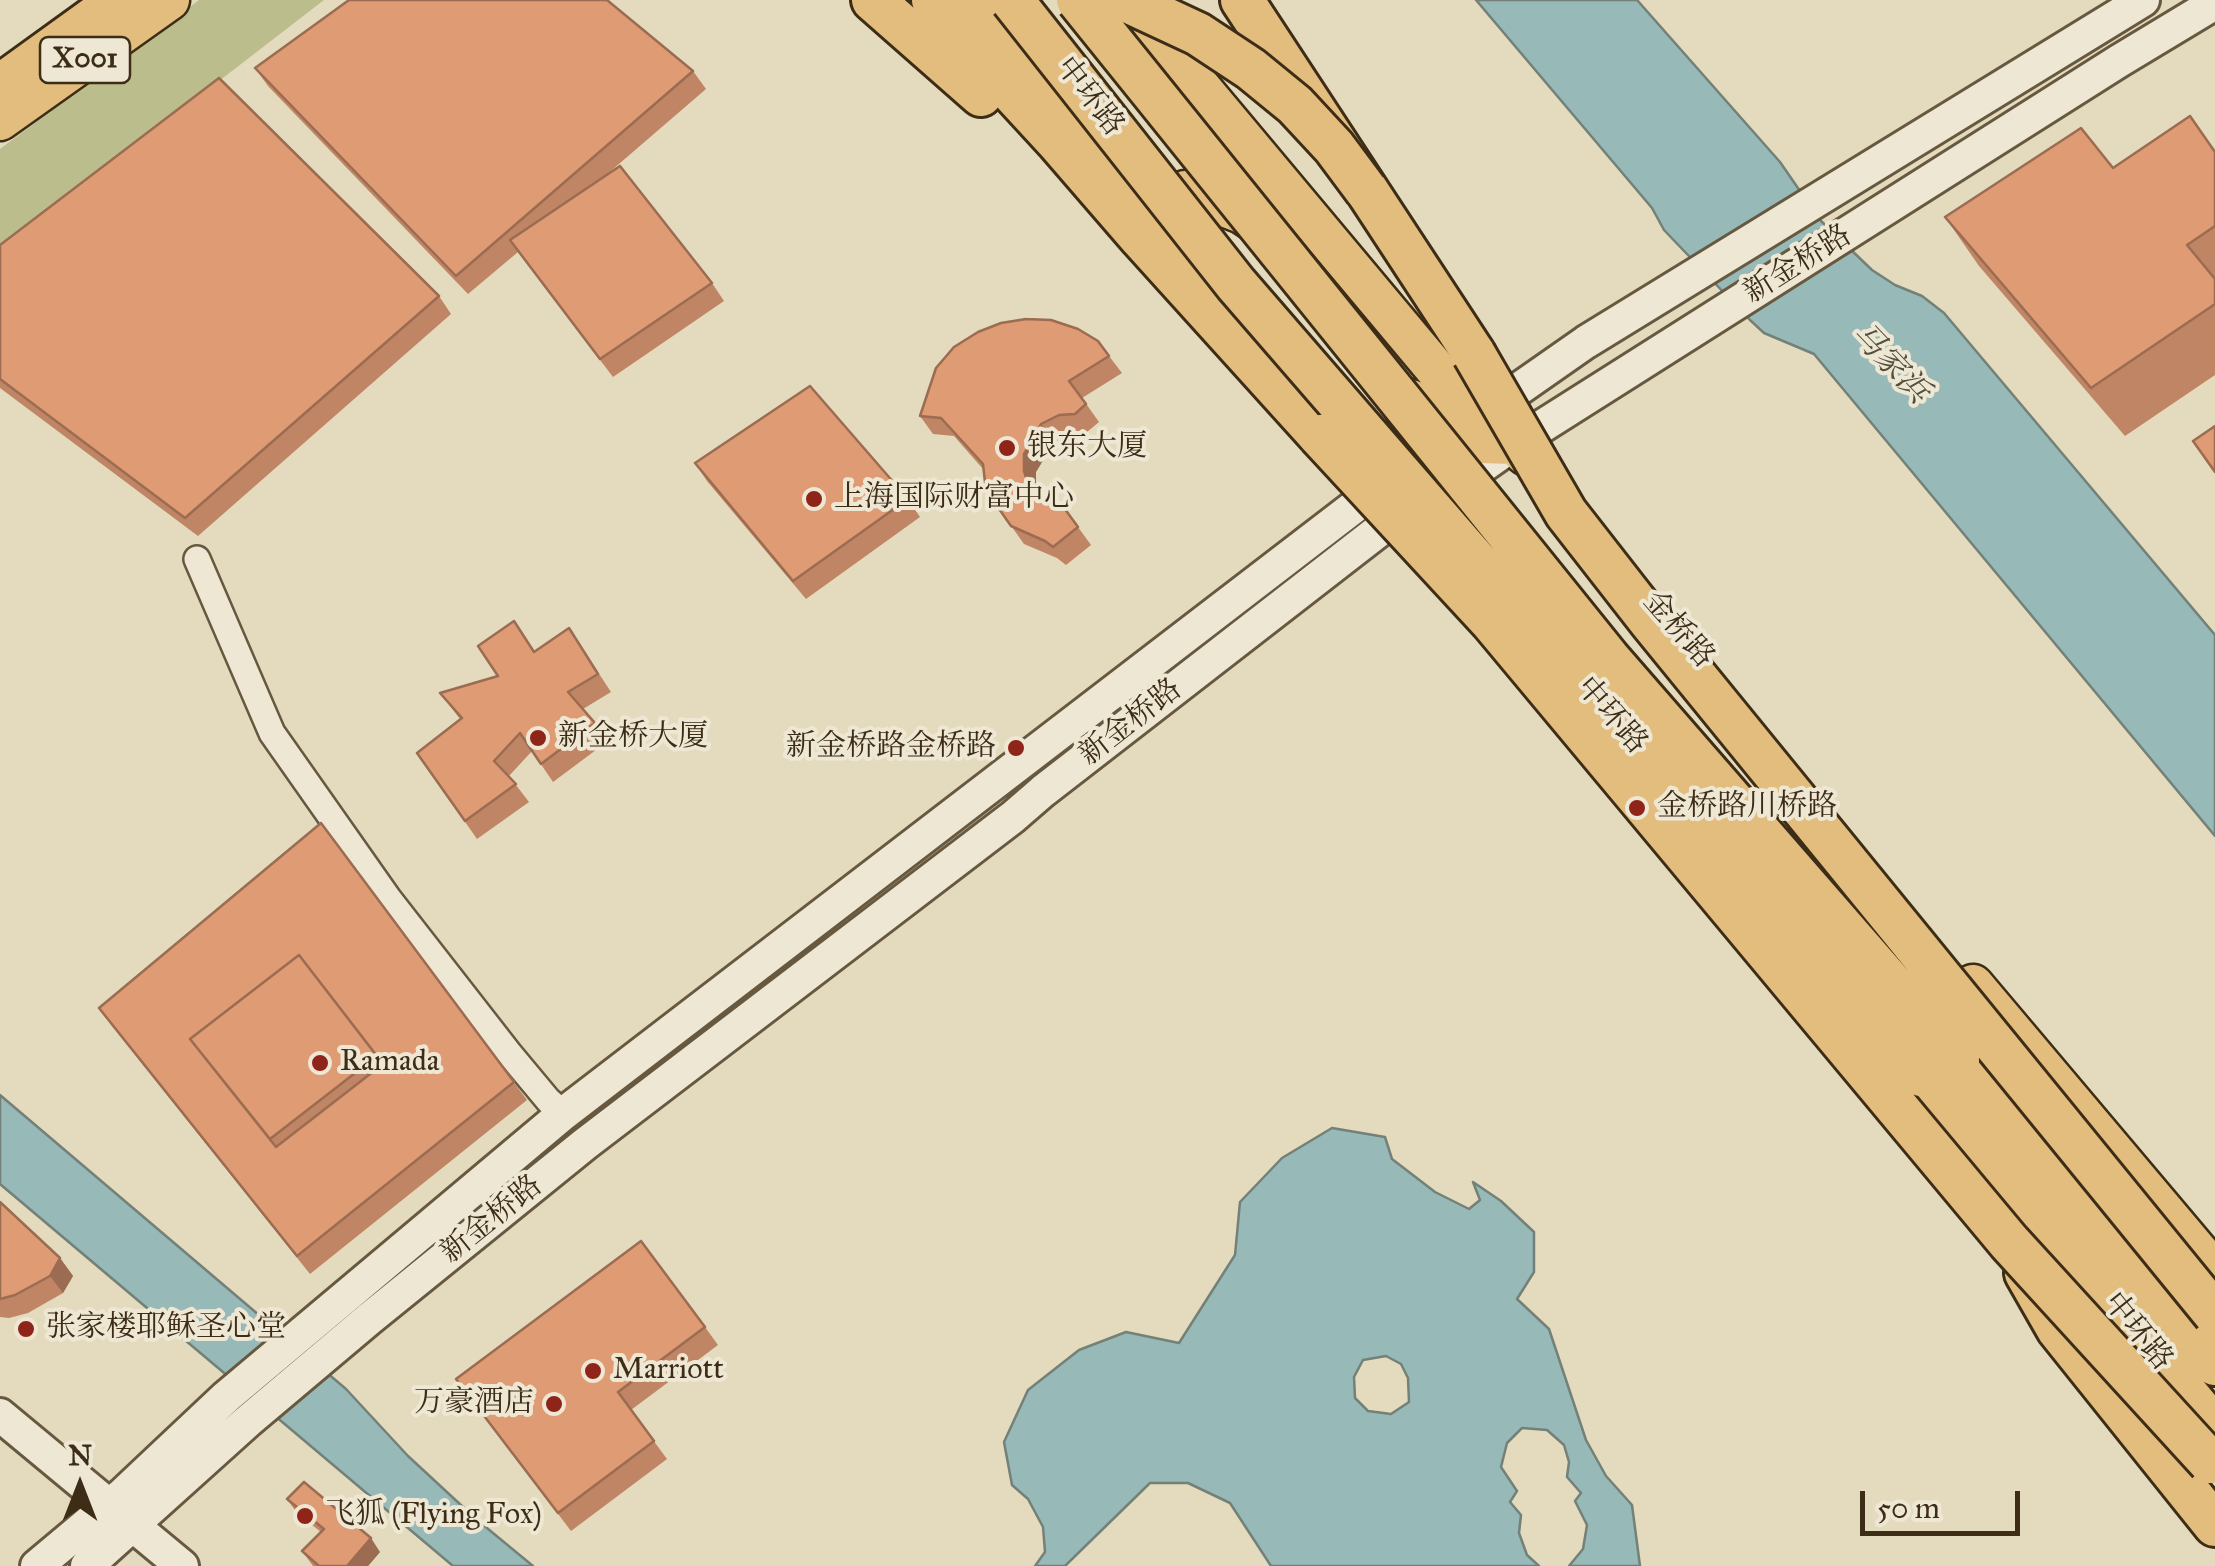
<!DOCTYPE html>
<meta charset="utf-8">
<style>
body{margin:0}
#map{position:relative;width:2215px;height:1566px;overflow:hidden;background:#e4dabd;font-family:"IM FELL Great Primer",serif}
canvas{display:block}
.north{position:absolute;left:30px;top:1436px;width:100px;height:100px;-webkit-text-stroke:8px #ede7d4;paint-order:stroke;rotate:0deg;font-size:28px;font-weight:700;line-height:40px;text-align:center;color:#3d2d17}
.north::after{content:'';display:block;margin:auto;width:35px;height:45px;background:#3d2d17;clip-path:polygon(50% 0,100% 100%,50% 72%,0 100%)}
.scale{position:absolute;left:1860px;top:1491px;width:160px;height:45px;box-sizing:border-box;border:5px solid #3d2d17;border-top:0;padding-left:12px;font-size:30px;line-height:35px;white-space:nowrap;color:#3d2d17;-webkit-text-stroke:8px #ede7d4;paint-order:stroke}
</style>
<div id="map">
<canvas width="2215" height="1566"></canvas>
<div class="north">N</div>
<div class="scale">50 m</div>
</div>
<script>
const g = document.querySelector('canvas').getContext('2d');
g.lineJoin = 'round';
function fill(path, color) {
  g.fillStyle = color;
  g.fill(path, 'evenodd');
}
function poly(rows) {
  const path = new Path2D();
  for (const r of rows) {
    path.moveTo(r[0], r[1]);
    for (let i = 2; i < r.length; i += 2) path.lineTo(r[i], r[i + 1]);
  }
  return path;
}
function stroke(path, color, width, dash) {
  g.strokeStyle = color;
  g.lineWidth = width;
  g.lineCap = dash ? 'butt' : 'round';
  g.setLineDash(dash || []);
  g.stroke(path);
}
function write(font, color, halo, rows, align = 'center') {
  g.font = font + ' "IM FELL Great Primer","Noto Serif SC",serif';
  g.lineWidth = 8;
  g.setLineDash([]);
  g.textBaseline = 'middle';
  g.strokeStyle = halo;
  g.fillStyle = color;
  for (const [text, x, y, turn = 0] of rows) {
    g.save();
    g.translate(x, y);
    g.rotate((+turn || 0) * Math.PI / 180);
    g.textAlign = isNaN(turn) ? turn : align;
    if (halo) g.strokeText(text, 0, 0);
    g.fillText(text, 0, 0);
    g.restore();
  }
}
const green = poly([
 [199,0,324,0,0,250,0,149]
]);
const water = poly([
 [1476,0,1637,0,1780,162,1820,220,1872,270,1895,285,1922,296,1944,313,2215,635,2215,836,1814,354,1764,333,1750,320,1664,230,1652,208,1476,0],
 [0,1095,346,1389,408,1456,476,1519,533,1566,453,1566,0,1184,0,1095],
 [1332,1128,1385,1137,1392,1159,1435,1192,1469,1209,1480,1200,1473,1182,1501,1201,1534,1232,1534,1272,1517,1299,1549,1329,1586,1440,1606,1476,1632,1505,1640,1566,1569,1566,1583,1549,1587,1525,1575,1501,1581,1493,1567,1477,1569,1462,1564,1445,1547,1430,1522,1428,1507,1443,1501,1467,1517,1491,1510,1502,1521,1515,1519,1533,1527,1555,1539,1566,1271,1566,1230,1503,1188,1483,1150,1483,1065,1566,1035,1566,1045,1552,1043,1527,1028,1499,1012,1485,1004,1442,1028,1390,1079,1350,1126,1332,1179,1343,1235,1255,1240,1202,1282,1158,1332,1128],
 [1386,1356,1401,1364,1408,1378,1409,1402,1391,1414,1368,1411,1355,1398,1354,1377,1363,1360,1386,1356]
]);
const minor = poly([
 [197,559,272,733,388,898,508,1052,548,1100,563,1114]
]);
const tertiary = poly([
 [0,1415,182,1566],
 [37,1566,123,1494,226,1397,563,1114,1479,411,1513,393,1586,342,2143,0],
 [87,1566,248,1421,369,1319,585,1144,1013,817,1043,791,1386,525,1436,499,1514,444,2119,61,2215,3]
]);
const primary = poly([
 [975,0,1171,233],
 [1127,0,1444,379,1526,455],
 [0,120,169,0],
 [1185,191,1242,213,1263,227],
 [1411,400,1425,416,1451,432,1480,443,1514,444],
 [1973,985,2215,1272]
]);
const trunk = poly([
 [873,0,981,95],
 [933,0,965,41,1058,142,1141,238,1320,436],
 [1242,0,1474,354],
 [0,86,119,0],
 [1958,1060,2215,1364],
 [1921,1075,2215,1428],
 [2026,1273,2058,1329,2215,1525]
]);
const trunkBridge = poly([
 [1012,0,1236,284,1921,1075],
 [1078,0,1609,659,1958,1060],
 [1125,0,1198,34,1251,69,1295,105,1334,147,1366,190],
 [1474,354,1566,513,1651,622,2215,1314],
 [1320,436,1492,622,2009,1242,2210,1462]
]);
const wall = poly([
 [255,68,693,71,706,89,605,176,712,283,724,301,613,377,518,252,468,294,268,86],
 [2215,151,2215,375,2125,436,1979,266,1945,217,2113,168],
 [0,245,439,296,451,314,198,536,0,388],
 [1109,356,1122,373,1082,398,1099,422,1087,432,1072,433,1054,442,1036,472,1036,489,1038,494,1062,505,1091,545,1066,565,1057,558,1024,544,990,496,983,469,954,436,933,434,920,416],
 [695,463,908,499,920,517,806,599,707,481],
 [569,628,611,692,583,709,608,741,553,782,532,751,509,776,529,802,477,839,417,753,460,719,440,693,498,676],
 [321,823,527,1100,310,1274,112,1026,99,1008],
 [0,1202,60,1258,73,1276,63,1293,28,1313,9,1318,0,1317],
 [705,1327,718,1345,631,1410,667,1459,571,1531,456,1379],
 [287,1499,380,1552,368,1566,313,1566,302,1551,321,1532,297,1513]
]);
const shadedWall = poly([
 [1041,424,1054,442,1036,472,1036,489,1044,510,1031,492,1024,471,1024,454],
 [60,1258,73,1276,63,1293,50,1276],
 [371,1538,380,1552,368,1566,347,1566]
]);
const building = poly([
 [349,0,607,0,693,71,456,276,255,68,349,0],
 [219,78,439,296,185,518,0,379,0,245,219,78],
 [2190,116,2215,152,2215,226,2187,245,2215,279,2215,304,2091,388,1945,217,2081,128,2113,168,2190,116],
 [620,166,712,283,600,359,510,240,620,166],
 [1026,319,1051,320,1078,329,1098,341,1109,356,1069,381,1086,404,1075,414,1059,415,1041,424,1024,454,1024,471,1031,492,1062,505,1078,527,1053,547,1045,541,1011,526,990,496,985,482,983,464,941,418,920,416,936,368,954,347,978,332,1001,323,1026,319],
 [810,386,908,499,793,581,695,463,810,386],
 [2215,426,2215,472,2193,441,2215,426],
 [514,621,534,652,569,628,598,674,568,692,595,723,541,764,520,733,494,761,516,784,465,821,417,753,462,718,440,693,498,676,478,646,514,621],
 [321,823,514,1082,297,1256,99,1008,321,823],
 [299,955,383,1064,276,1147,190,1039,299,955],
 [299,955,377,1056,270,1139,190,1039,299,955],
 [0,1202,60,1258,50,1276,15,1295,0,1299,0,1202],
 [641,1241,705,1327,618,1392,654,1441,558,1513,456,1379,641,1241],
 [304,1482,371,1538,347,1566,319,1566,302,1551,324,1529,287,1499,304,1482]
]);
const markers = [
 [1007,448,10,"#8f2418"],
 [814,499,10,"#8f2418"],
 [538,738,10,"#8f2418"],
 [1016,748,10,"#8f2418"],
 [1637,808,10,"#8f2418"],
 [320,1063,10,"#8f2418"],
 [26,1329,10,"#8f2418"],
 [593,1371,10,"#8f2418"],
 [554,1404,10,"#8f2418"],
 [305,1516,10,"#8f2418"]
];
const shields = [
 [85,60,90]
];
const shieldNames = [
 ["X001",85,60]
];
const streetNames = [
 ["中环路",1089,97,52],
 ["新金桥路",1798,265,-32],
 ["金桥路",1678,630,49],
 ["中环路",1611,716,49],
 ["新金桥路",1131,723,-38],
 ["新金桥路",492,1220,-39],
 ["中环路",2137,1332,51]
];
const poiNames = [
 ["银东大厦",1027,448],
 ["上海国际财富中心",834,499],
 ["新金桥大厦",558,738],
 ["新金桥路金桥路",996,748,"right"],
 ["金桥路川桥路",1657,808],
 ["Ramada",340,1063],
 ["张家楼耶稣圣心堂",46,1329],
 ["Marriott",613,1371],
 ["万豪酒店",534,1404,"right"],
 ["飞狐 (Flying Fox)",325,1516]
];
const waterNames = [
 ["马家浜",1889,364,46]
];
fill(green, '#bcbd8c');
fill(water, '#97b9b8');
stroke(water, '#738178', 2.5);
stroke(minor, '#675840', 30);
stroke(tertiary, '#675840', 38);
stroke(primary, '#3d2d17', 45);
stroke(trunk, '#3d2d17', 48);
stroke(minor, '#ede7d4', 25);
stroke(tertiary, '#ede7d4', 32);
stroke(primary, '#e2bd7e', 40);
stroke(trunk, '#e2bd7e', 42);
stroke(trunkBridge, '#3d2d17', 48, []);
stroke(trunkBridge, '#e2bd7e', 42);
fill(wall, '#bf8564');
fill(shadedWall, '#9b6c51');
fill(building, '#de9b74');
stroke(building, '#9b6c51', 2.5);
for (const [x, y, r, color] of markers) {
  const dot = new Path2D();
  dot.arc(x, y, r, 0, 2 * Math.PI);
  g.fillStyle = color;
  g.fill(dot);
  stroke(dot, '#ede7d4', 4);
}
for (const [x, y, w] of shields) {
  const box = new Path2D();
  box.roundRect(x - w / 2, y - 23, w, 46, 8);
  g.fillStyle = '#ede7d4';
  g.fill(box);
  stroke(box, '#3d2d17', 2.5);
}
write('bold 28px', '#3d2d17', null, shieldNames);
write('30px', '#3d2d17', '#ede7d4', streetNames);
write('30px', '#3d2d17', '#ede7d4', poiNames, 'left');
write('italic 32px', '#54503f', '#ede7d4', waterNames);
</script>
